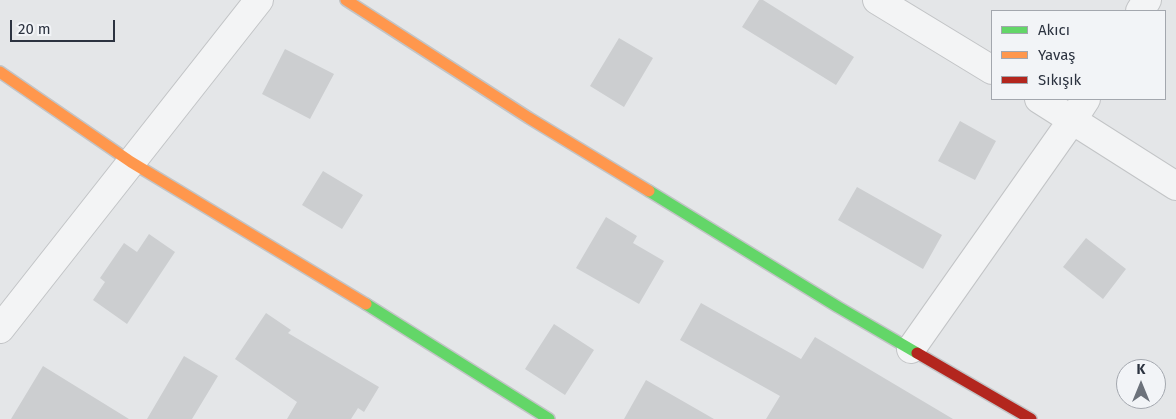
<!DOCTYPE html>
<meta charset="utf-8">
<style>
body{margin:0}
#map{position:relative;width:1176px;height:419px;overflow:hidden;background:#e4e6e8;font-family:"Fira Sans",sans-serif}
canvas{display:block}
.legend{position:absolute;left:991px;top:10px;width:175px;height:90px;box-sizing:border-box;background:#f2f4f7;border:1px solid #a3a7ae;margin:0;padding:6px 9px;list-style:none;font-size:15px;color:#2c3340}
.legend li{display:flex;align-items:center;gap:10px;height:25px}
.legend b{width:25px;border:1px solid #a3a7ae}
.north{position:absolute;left:1116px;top:359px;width:50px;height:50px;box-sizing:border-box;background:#f2f4f7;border:1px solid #a3a7ae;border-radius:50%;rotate:0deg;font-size:14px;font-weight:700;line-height:20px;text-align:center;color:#2c3340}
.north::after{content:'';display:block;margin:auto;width:18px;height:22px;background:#6c727b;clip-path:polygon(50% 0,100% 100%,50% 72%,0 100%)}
.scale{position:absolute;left:10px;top:20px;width:105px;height:22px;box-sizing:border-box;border:2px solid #2c3340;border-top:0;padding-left:6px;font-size:15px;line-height:18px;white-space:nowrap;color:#2c3340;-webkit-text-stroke:4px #f2f4f7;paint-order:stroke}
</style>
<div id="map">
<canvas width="1176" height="419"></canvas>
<ul class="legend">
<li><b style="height:6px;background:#63d668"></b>Akıcı</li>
<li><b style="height:6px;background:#ff974d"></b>Yavaş</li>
<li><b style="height:6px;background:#b3261e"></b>Sıkışık</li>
</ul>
<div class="north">K</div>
<div class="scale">20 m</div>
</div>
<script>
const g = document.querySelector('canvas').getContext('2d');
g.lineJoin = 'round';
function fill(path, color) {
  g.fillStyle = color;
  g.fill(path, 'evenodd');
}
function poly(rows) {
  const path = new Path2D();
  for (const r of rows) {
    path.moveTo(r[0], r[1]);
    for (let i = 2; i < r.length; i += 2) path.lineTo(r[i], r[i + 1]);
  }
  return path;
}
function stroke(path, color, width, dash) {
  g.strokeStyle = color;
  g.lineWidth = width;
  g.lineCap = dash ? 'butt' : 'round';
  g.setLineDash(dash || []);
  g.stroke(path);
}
const building = poly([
 [759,0,763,0,854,57,836,85,742,27],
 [619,38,653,58,624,107,590,86],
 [285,49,334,74,310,119,262,94],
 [960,121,996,141,975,180,938,161],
 [323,171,363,195,342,229,302,205],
 [857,187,942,235,923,269,838,220],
 [606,217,637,236,633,243,664,261,639,304,576,268],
 [149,234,175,252,127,324,93,300,105,282,100,278,124,243,137,252],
 [1086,238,1126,269,1103,299,1063,267],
 [701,303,801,359,815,337,953,419,766,419,780,396,680,340],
 [266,313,291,330,288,333,379,387,364,412,358,408,351,419,287,419,297,402,235,359],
 [554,324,594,350,565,395,525,369],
 [184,356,218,376,192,419,147,419],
 [43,366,129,419,11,419],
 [646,380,714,419,624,419]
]);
const street = poly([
 [877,0,992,70],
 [1140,11,1147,0],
 [1039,99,1176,186],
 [0,329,259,0],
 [911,349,1073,119,1086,99]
]);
const fast = poly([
 [649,191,838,307,917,353],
 [366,304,549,419]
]);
const slow = poly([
 [346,0,529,118,649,191],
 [0,72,131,162,366,304]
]);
const jam = poly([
 [917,353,1031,419]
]);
fill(building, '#ccced0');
stroke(street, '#c2c4c6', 30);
stroke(fast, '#c2c4c6', 14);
stroke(slow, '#c2c4c6', 14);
stroke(jam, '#c2c4c6', 14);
stroke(street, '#f3f4f5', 28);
stroke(fast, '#63d668', 11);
stroke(slow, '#ff974d', 11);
stroke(jam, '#b3261e', 11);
</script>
